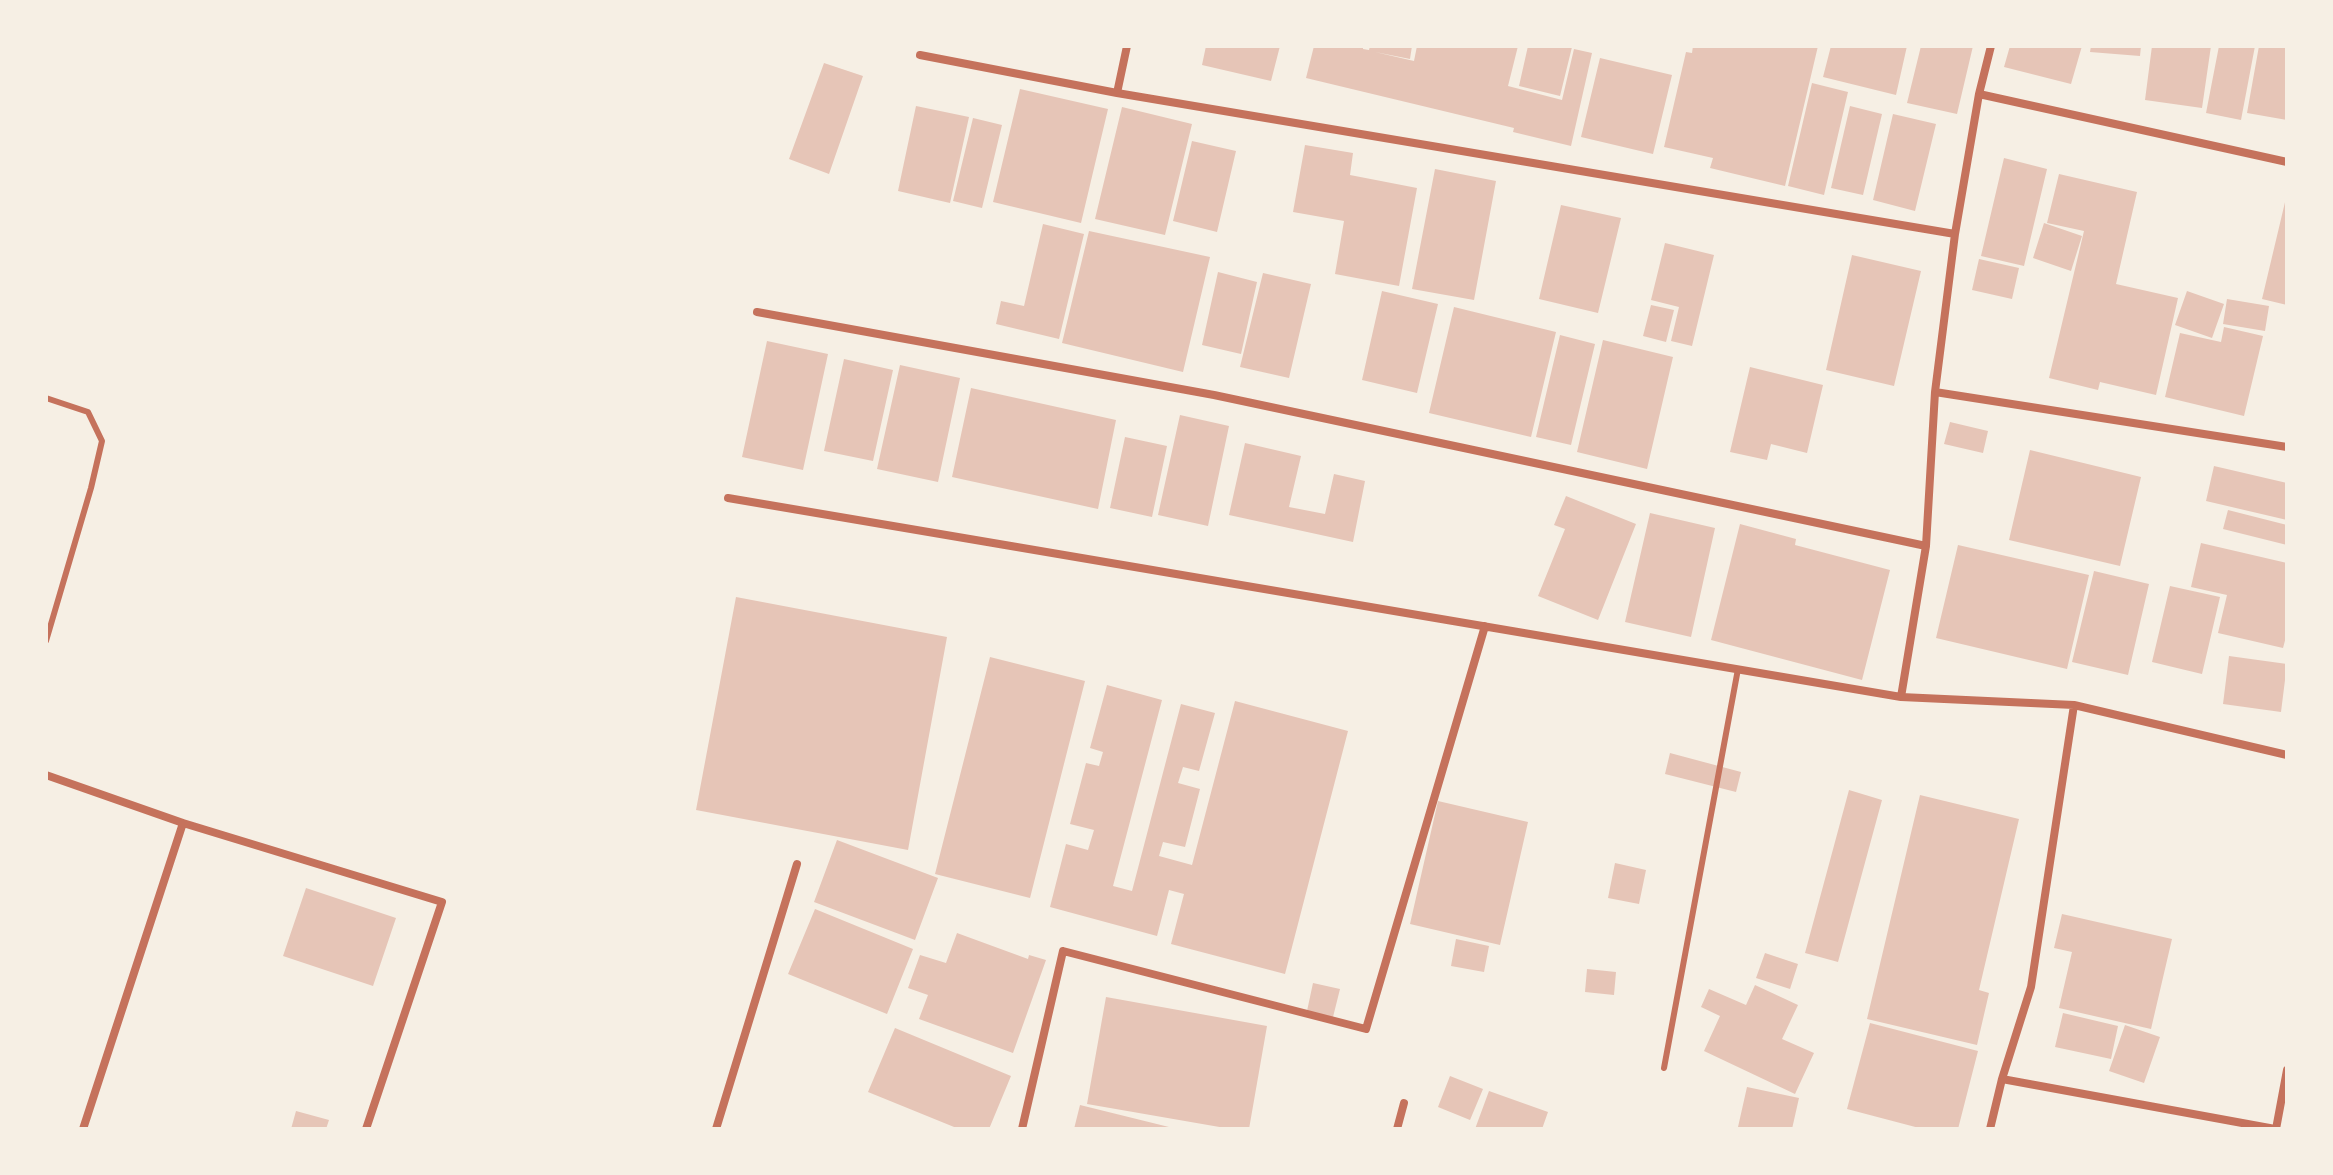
<!DOCTYPE html>
<style>
body{margin:0}
#map{position:relative;width:2333px;height:1175px;overflow:hidden;background:#f6efe4;font-family:"PT Sans Narrow",sans-serif}
canvas{display:block}
.frame{position:absolute;inset:0;border:48px solid #f6efe4;pointer-events:none}
</style>
<div id="map">
<canvas width="2333" height="1175"></canvas>
<div class="frame"></div>
</div>
<script>
const g = document.querySelector('canvas').getContext('2d');
g.lineJoin = 'round';
function fill(path, color) {
  g.fillStyle = color;
  g.fill(path, 'evenodd');
}
function poly(rows) {
  const path = new Path2D();
  for (const r of rows) {
    path.moveTo(r[0], r[1]);
    for (let i = 2; i < r.length; i += 2) path.lineTo(r[i], r[i + 1]);
  }
  return path;
}
function stroke(path, color, width, dash) {
  g.strokeStyle = color;
  g.lineWidth = width;
  g.lineCap = dash ? 'butt' : 'round';
  g.setLineDash(dash || []);
  g.stroke(path);
}
const building = poly([
 [1206,46,1280,46,1271,81,1202,65],
 [1314,46,1363,46,1363,49,1369,50,1370,46,1412,46,1410,59,1375,52,1414,61,1417,46,1518,46,1508,86,1562,100,1574,49,1592,53,1571,146,1513,132,1514,128,1306,78],
 [1528,46,1572,47,1560,96,1519,86],
 [1693,46,1818,46,1785,186,1710,168,1713,158,1664,147,1686,52,1692,53],
 [1831,46,1907,46,1896,95,1823,77],
 [1921,46,1973,46,1957,114,1907,103],
 [2010,46,2082,46,2071,84,2004,67],
 [2091,46,2141,46,2140,56,2090,52],
 [2152,46,2211,46,2202,108,2145,100],
 [2219,46,2255,46,2241,120,2206,113],
 [2259,46,2287,46,2287,120,2247,113],
 [1600,58,1672,75,1653,154,1581,137],
 [824,63,863,76,829,174,789,159],
 [1812,83,1848,92,1824,195,1788,186],
 [1020,89,1108,109,1081,223,993,202],
 [916,106,969,117,950,203,898,191],
 [1850,106,1882,114,1863,195,1831,188],
 [1122,107,1192,124,1165,235,1095,219],
 [1893,114,1936,124,1915,211,1873,200],
 [973,118,1002,125,982,208,953,201],
 [1192,141,1236,151,1217,232,1173,221],
 [1305,145,1353,153,1350,175,1417,188,1399,286,1335,274,1344,221,1293,212],
 [2004,158,2047,169,2024,266,1981,256],
 [1435,169,1496,181,1474,300,1412,289],
 [2059,174,2137,192,2116,284,2178,298,2156,395,2100,382,2098,390,2049,378,2084,231,2047,223],
 [2286,198,2287,198,2287,305,2262,299],
 [1561,205,1621,218,1598,313,1539,299],
 [2044,223,2082,236,2071,271,2033,258],
 [1043,224,1084,234,1059,339,996,324,1001,301,1024,306],
 [1089,231,1210,257,1183,372,1062,343],
 [1665,243,1714,255,1692,346,1671,341,1679,307,1651,300],
 [1852,255,1921,271,1894,386,1826,370],
 [1979,259,2019,268,2012,299,1972,290],
 [1218,272,1257,282,1241,354,1202,345],
 [1263,273,1311,284,1289,378,1240,367],
 [1382,291,1438,304,1417,393,1362,380],
 [2187,291,2224,304,2212,338,2175,325],
 [2227,299,2269,306,2265,331,2223,324],
 [1651,305,1674,310,1666,342,1643,336],
 [1454,307,1556,332,1531,437,1429,413],
 [2224,327,2263,336,2244,416,2165,397,2180,333,2221,342],
 [1560,335,1595,344,1571,445,1536,437],
 [1603,340,1673,357,1647,469,1577,452],
 [767,341,828,354,803,470,742,457],
 [844,359,893,370,873,461,824,451],
 [900,365,960,378,938,482,877,469],
 [1750,367,1823,385,1807,453,1771,444,1767,460,1730,452],
 [971,388,1116,420,1098,509,952,477],
 [1180,415,1229,426,1208,526,1158,515],
 [1950,422,1988,431,1983,453,1944,444],
 [1125,437,1167,446,1152,517,1110,508],
 [1245,443,1301,456,1289,507,1325,514,1334,474,1365,481,1353,542,1229,515],
 [2030,450,2141,477,2120,566,2009,540],
 [2214,466,2287,483,2287,520,2206,501],
 [1566,496,1636,524,1598,620,1538,596,1565,529,1554,525],
 [2228,510,2287,525,2287,545,2223,529],
 [1650,513,1715,528,1691,637,1625,622],
 [1740,524,1796,539,1795,545,1890,570,1862,680,1711,640],
 [2201,543,2287,563,2287,633,2283,648,2218,633,2227,595,2191,587],
 [1958,545,2089,575,2067,669,1936,638],
 [2094,571,2149,584,2128,675,2072,662],
 [2170,586,2220,597,2202,674,2152,662],
 [736,597,947,637,908,850,696,810],
 [2229,656,2287,664,2281,712,2223,704],
 [990,657,1085,681,1030,898,935,874],
 [1107,685,1162,700,1113,886,1132,891,1181,704,1215,713,1199,771,1183,767,1178,783,1200,789,1185,847,1163,842,1159,856,1192,865,1235,701,1348,731,1285,974,1171,944,1184,894,1169,890,1157,936,1050,907,1066,844,1088,850,1094,830,1070,824,1086,763,1099,766,1103,752,1090,748],
 [1670,753,1741,772,1736,792,1665,774],
 [1849,790,1882,800,1838,962,1805,953],
 [1920,795,2019,819,1979,990,1989,993,1977,1045,1867,1019],
 [1438,801,1528,822,1500,945,1410,924],
 [837,840,938,878,915,940,814,902],
 [1615,863,1646,870,1639,904,1608,898],
 [306,888,396,918,373,986,283,956],
 [815,909,913,949,887,1014,788,974],
 [2062,914,2172,939,2151,1029,2059,1008,2072,952,2054,948],
 [957,933,1028,959,1029,955,1046,960,1013,1053,919,1019,928,995,908,988,920,955,946,963],
 [1456,939,1489,946,1484,972,1451,966],
 [1765,953,1798,964,1790,989,1756,978],
 [1587,969,1616,972,1614,995,1585,992],
 [1313,983,1340,989,1333,1017,1307,1011],
 [1755,985,1798,1005,1782,1039,1814,1053,1795,1094,1704,1051,1720,1016,1701,1007,1709,989,1746,1005],
 [1106,997,1267,1026,1249,1129,1231,1129,1087,1104],
 [2063,1013,2118,1026,2111,1059,2055,1047],
 [1870,1023,1978,1051,1958,1129,1923,1129,1847,1109],
 [2125,1025,2160,1037,2144,1083,2109,1071],
 [895,1028,1011,1076,989,1129,959,1129,868,1092],
 [1450,1076,1483,1089,1470,1120,1438,1107],
 [1747,1087,1799,1098,1792,1129,1738,1127],
 [1489,1091,1548,1112,1542,1129,1475,1129],
 [1080,1105,1173,1128,1173,1129,1074,1129],
 [296,1111,329,1120,326,1129,291,1129]
]);
const service = poly([
 [46,398,88,412,102,441,91,488,46,641],
 [1664,1068,1738,669]
]);
const minor = poly([
 [920,55,1117,93,1955,234,1979,94,1991,46],
 [1117,93,1127,46],
 [1979,94,2287,162],
 [1955,234,1935,392,2287,447],
 [757,312,1214,395,1926,546],
 [1935,392,1926,546,1901,697,2074,705,2287,755],
 [728,498,1901,697],
 [46,775,183,823],
 [2002,1079,2275,1129],
 [83,1129,183,823,442,902,366,1129],
 [716,1129,797,864],
 [1022,1129,1063,951,1366,1029,1485,626],
 [1397,1129,1404,1103],
 [1990,1129,2002,1079,2031,987,2074,705],
 [2276,1129,2287,1070]
]);
fill(building, '#e6c5b7');
stroke(service, '#c5725c', 6);
stroke(minor, '#c5725c', 8);
</script>
